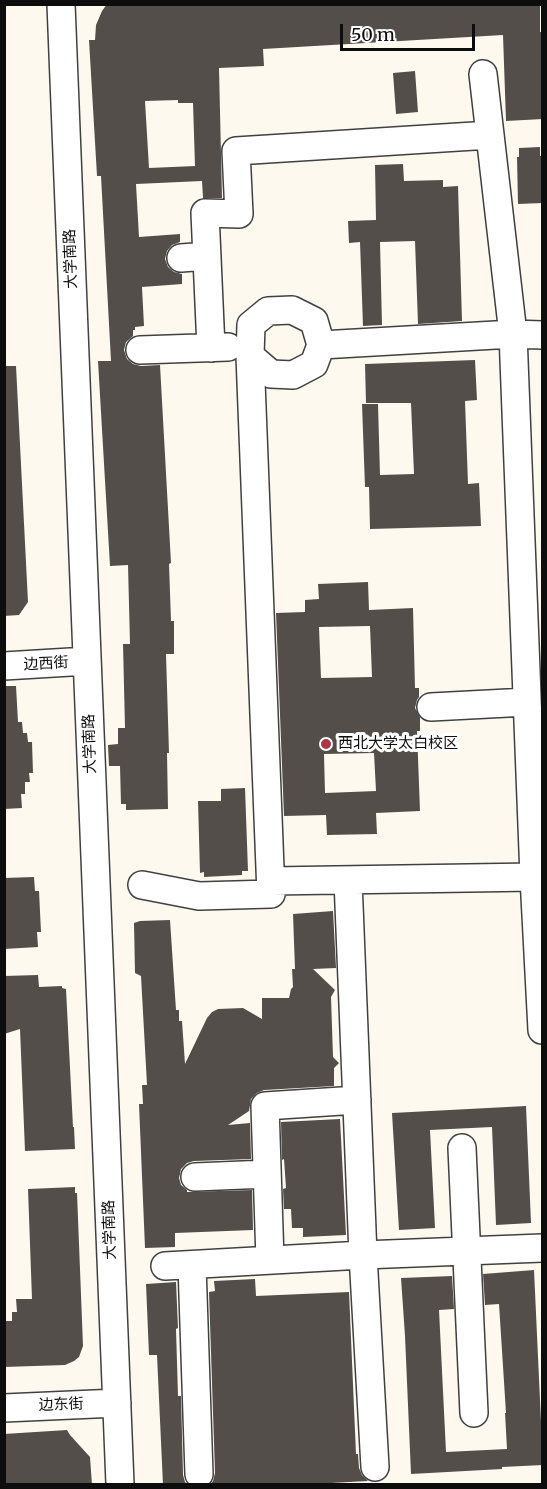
<!DOCTYPE html>
<meta charset="utf-8">
<style>
body{margin:0}
#map{position:relative;width:547px;height:1489px;overflow:hidden;background:#fdf9ef;font-family:Merriweather,serif}
canvas{display:block}
.frame{position:absolute;inset:0;border:6px solid #0d0d0d;pointer-events:none}
.scale{position:absolute;left:340px;top:24px;width:135px;height:27px;box-sizing:border-box;border:3px solid #0d0d0d;border-top:0;padding-left:8px;font-size:18px;line-height:21px;white-space:nowrap;color:#0d0d0d;-webkit-text-stroke:4px #fff;paint-order:stroke}
</style>
<div id="map">
<canvas width="547" height="1489"></canvas>
<div class="frame"></div>
<div class="scale">50 m</div>
</div>
<script>
const g = document.querySelector('canvas').getContext('2d');
g.lineJoin = 'round';
function fill(path, color) {
  g.fillStyle = color;
  g.fill(path, 'evenodd');
}
function poly(rows) {
  const path = new Path2D();
  for (const r of rows) {
    path.moveTo(r[0], r[1]);
    for (let i = 2; i < r.length; i += 2) path.lineTo(r[i], r[i + 1]);
  }
  return path;
}
function stroke(path, color, width, dash) {
  g.strokeStyle = color;
  g.lineWidth = width;
  g.lineCap = dash ? 'butt' : 'round';
  g.setLineDash(dash || []);
  g.stroke(path);
}
function write(font, color, halo, rows, align = 'center') {
  g.font = font + ' Merriweather,"Noto Sans SC",serif';
  g.lineWidth = 6;
  g.setLineDash([]);
  g.textBaseline = 'middle';
  g.strokeStyle = halo;
  g.fillStyle = color;
  for (const [text, x, y, turn = 0] of rows) {
    g.save();
    g.translate(x, y);
    g.rotate((+turn || 0) * Math.PI / 180);
    g.textAlign = isNaN(turn) ? turn : align;
    if (halo) g.strokeText(text, 0, 0);
    g.fillText(text, 0, 0);
    g.restore();
  }
}
const building = poly([
 [107,4,540,4,540,32,543,32,543,50,541,50,543,119,506,121,503,35,263,49,264,66,219,68,222,198,203,198,202,181,136,184,139,237,180,234,180,242,172,245,167,251,165,259,168,267,174,272,182,274,182,284,142,287,144,326,135,327,135,330,133,330,133,336,126,342,124,350,127,359,133,364,141,366,160,365,171,563,169,564,171,621,174,621,174,654,166,654,169,753,167,753,168,809,126,810,126,804,121,804,120,766,109,766,108,745,118,744,118,728,125,728,123,644,130,644,128,565,110,566,98,361,111,361,101,176,97,176,89,40,95,40,96,25,102,11],
 [178,100,178,103,193,103,195,166,149,168,145,101],
 [415,71,418,112,396,114,393,73],
 [540,147,540,156,543,156,543,203,518,204,517,157,519,157,519,148],
 [403,164,404,181,443,180,443,187,458,186,462,321,418,324,415,241,380,242,382,325,363,326,360,242,349,243,348,221,376,220,375,165],
 [475,360,477,400,465,401,468,484,479,483,481,526,370,529,369,487,365,487,362,404,378,404,380,475,414,474,411,403,366,403,365,364],
 [4,366,16,366,28,602,19,615,4,616],
 [368,582,369,610,413,608,415,688,419,688,419,697,417,700,415,708,420,717,420,731,417,731,420,811,376,813,377,834,327,835,326,815,284,816,276,613,305,612,305,600,319,599,318,584],
 [370,626,372,677,321,678,319,627],
 [374,753,376,791,325,793,324,754],
 [4,686,16,686,18,722,22,722,23,733,27,733,28,742,32,742,33,773,29,773,30,782,25,782,25,794,21,794,22,808,4,809],
 [245,788,248,871,242,871,242,875,204,877,204,872,200,873,198,801,221,801,221,789],
 [34,877,35,891,39,891,41,932,37,932,38,947,4,949,4,878],
 [333,911,336,968,313,969,335,990,331,997,333,1057,339,1063,334,1068,334,1086,264,1090,257,1093,251,1099,249,1111,228,1125,250,1123,251,1159,194,1161,187,1163,181,1169,179,1178,181,1185,187,1190,187,1192,252,1190,253,1230,175,1233,175,1247,145,1248,139,1104,143,1104,142,1085,147,1085,141,976,135,973,134,923,140,921,170,920,176,1010,179,1010,179,1021,182,1021,185,1064,207,1018,212,1012,218,1009,243,1008,262,1019,262,998,289,998,291,989,293,987,292,969,295,969,293,914],
 [38,975,39,987,62,986,62,988,66,989,73,1127,74,1127,75,1149,25,1151,20,1029,4,1034,4,976],
 [526,1106,531,1223,496,1225,492,1127,430,1130,435,1228,399,1230,392,1113],
 [340,1119,346,1235,303,1237,303,1228,292,1228,291,1209,284,1209,283,1189,286,1188,284,1159,282,1160,281,1122],
 [75,1187,75,1193,77,1193,83,1346,79,1357,74,1361,65,1365,4,1367,4,1321,12,1321,12,1312,17,1312,16,1299,32,1299,28,1189],
 [534,1270,543,1465,502,1467,502,1469,411,1474,405,1336,401,1278,452,1276,454,1309,439,1310,446,1452,507,1449,505,1413,506,1413,499,1304,485,1305,483,1274],
 [255,1279,256,1296,349,1292,356,1454,358,1454,359,1468,362,1475,368,1481,295,1485,210,1485,213,1481,215,1473,209,1292,215,1291,214,1281],
 [176,1282,178,1328,176,1329,178,1396,181,1396,183,1475,185,1482,188,1485,163,1485,157,1355,149,1355,146,1284],
 [67,1430,70,1435,90,1457,92,1485,4,1485,4,1434]
]);
const minor = poly([
 [61,4,120,1484],
 [181,258,207,256],
 [542,335,513,334,534,877,542,876],
 [321,345,314,321,292,310,268,311,251,325,250,356,271,374,293,375,314,364,321,345,513,334,483,74],
 [211,348,205,213,239,214,236,151,490,135],
 [140,350,228,347],
 [4,666,87,661],
 [431,707,527,702],
 [348,880,363,1255,542,1248],
 [271,881,534,877,542,1030],
 [142,885,199,896,271,894,250,356],
 [462,1148,474,1413],
 [195,1177,267,1174],
 [270,1260,265,1106,357,1100],
 [192,1265,199,1474],
 [165,1266,363,1255,375,1467],
 [4,1408,117,1403]
]);
const markers = [
 [326,744,6,"#ab3744"]
];
const streetNames = [
 ["大学南路",71,259,-92],
 ["边西街",46,664,-3],
 ["大学南路",90,744,-92],
 ["大学南路",110,1230,-92],
 ["边东街",61,1405,-2]
];
const poiNames = [
 ["西北大学太白校区",338,744]
];
fill(building, '#544e4b');
stroke(minor, '#404040', 30);
stroke(minor, '#fff', 27);
for (const [x, y, r, color] of markers) {
  const dot = new Path2D();
  dot.arc(x, y, r, 0, 2 * Math.PI);
  g.fillStyle = color;
  g.fill(dot);
  stroke(dot, '#fff', 2);
}
write('15px', '#0d0d0d', '#fff', streetNames);
write('15px', '#0d0d0d', '#fff', poiNames, 'left');
</script>
